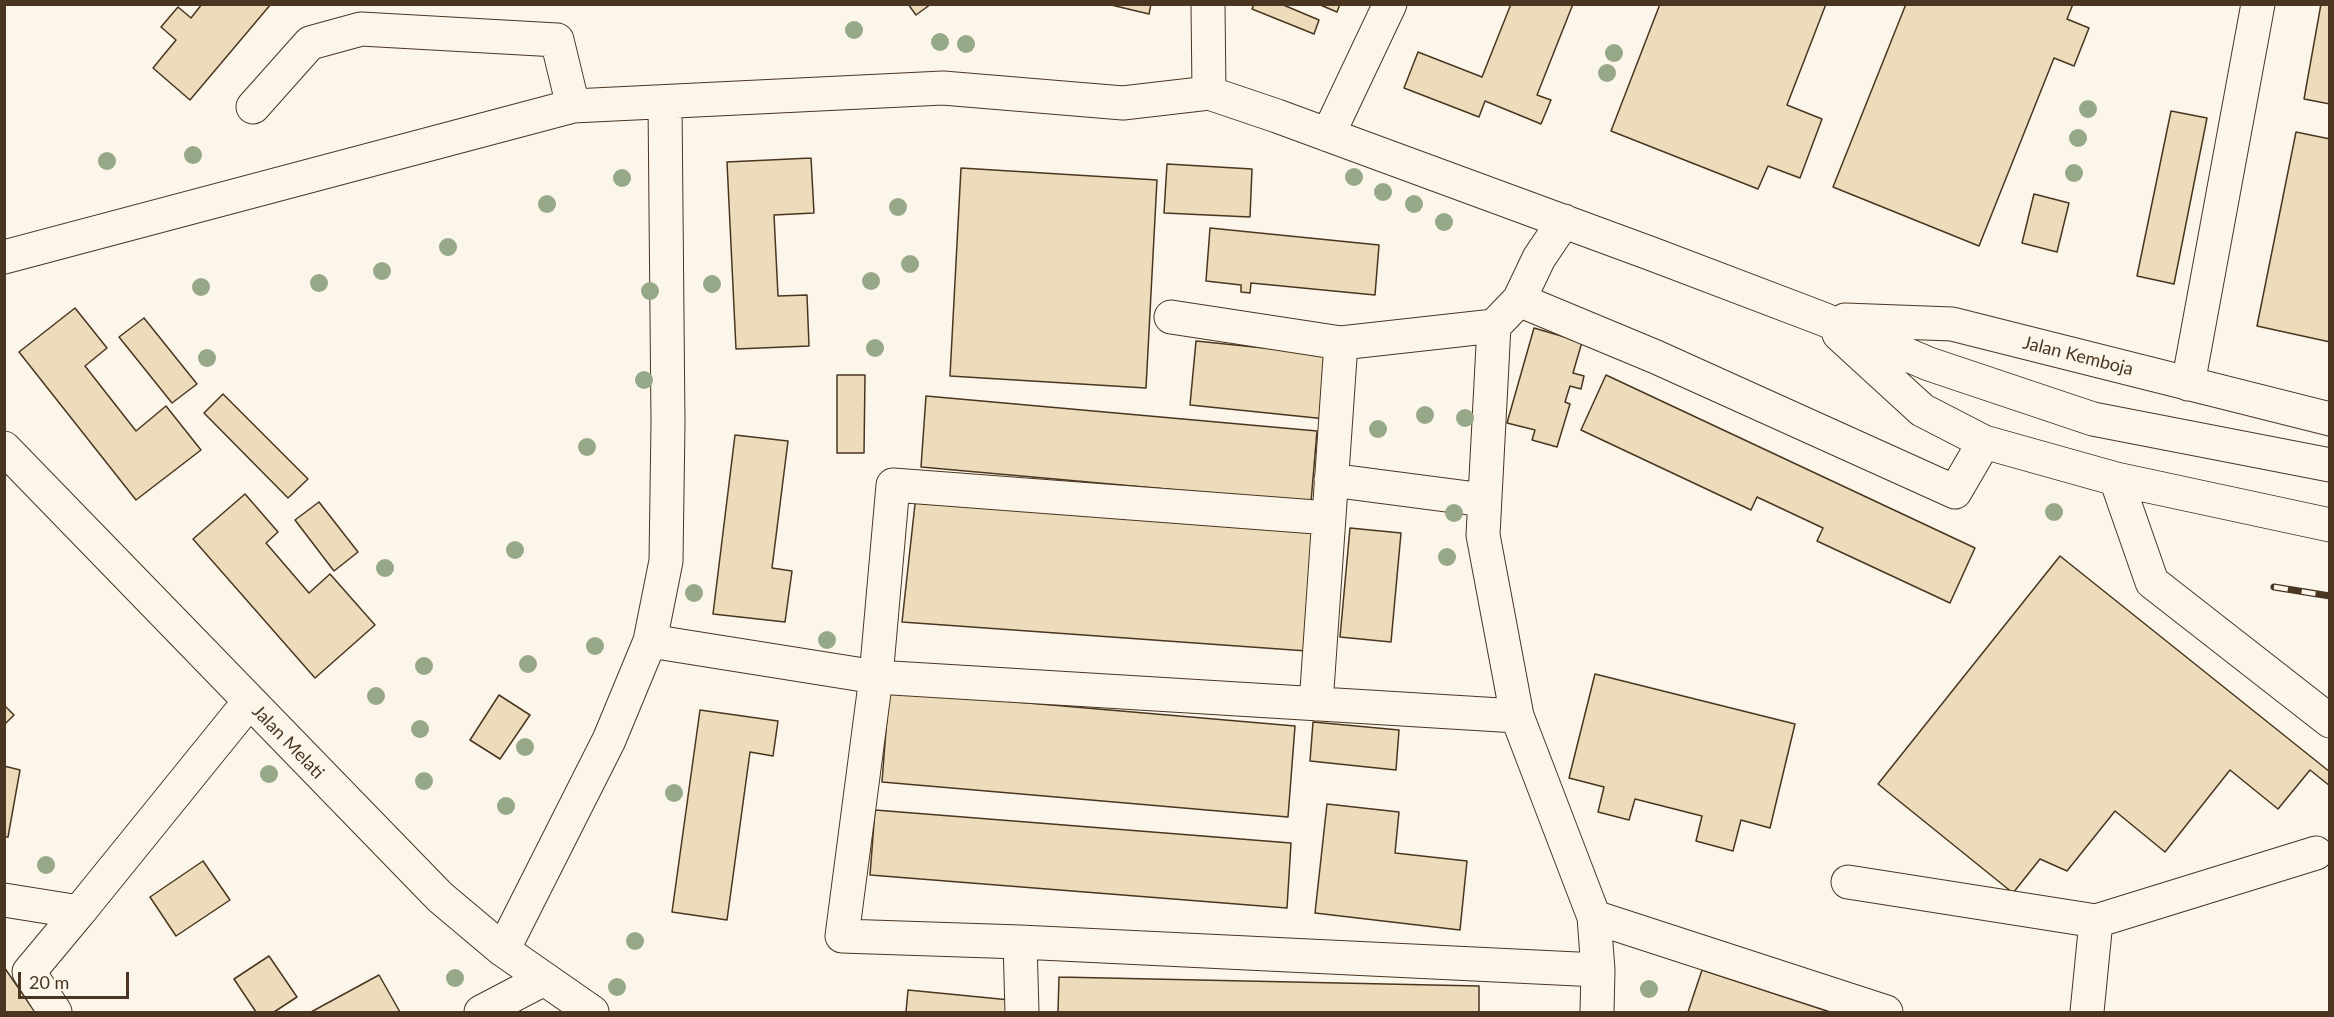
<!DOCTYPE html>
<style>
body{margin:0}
#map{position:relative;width:2334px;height:1017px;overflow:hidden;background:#fbf6e9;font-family:Lato,sans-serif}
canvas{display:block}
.frame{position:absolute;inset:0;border:6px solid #4a3520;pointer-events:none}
.scale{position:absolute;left:18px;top:972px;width:111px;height:27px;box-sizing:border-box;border:3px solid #4a3520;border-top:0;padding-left:8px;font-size:18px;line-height:21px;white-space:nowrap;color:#4a3520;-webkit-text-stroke:4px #fbf6e9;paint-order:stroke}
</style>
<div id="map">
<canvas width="2334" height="1017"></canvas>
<div class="frame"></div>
<div class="scale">20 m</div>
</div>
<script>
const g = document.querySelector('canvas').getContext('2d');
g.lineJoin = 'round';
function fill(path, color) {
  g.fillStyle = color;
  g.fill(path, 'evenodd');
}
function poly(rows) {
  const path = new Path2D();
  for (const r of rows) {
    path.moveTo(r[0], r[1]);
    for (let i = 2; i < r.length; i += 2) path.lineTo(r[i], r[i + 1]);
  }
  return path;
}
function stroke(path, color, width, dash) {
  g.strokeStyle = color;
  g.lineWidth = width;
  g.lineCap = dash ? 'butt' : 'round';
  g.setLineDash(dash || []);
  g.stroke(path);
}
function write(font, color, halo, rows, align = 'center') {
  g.font = font + ' Lato,sans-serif';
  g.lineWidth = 4.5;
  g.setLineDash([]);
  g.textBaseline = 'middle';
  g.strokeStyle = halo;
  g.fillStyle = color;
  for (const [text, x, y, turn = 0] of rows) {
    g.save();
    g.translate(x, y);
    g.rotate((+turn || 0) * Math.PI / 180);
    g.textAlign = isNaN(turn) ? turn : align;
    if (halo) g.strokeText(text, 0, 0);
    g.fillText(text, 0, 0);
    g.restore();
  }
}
const building = poly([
 [202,4,271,4,190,100,153,68,176,40,161,27,178,7,191,18,202,4],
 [908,4,931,4,916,15,908,4],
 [1107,4,1151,4,1149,14,1107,4],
 [1254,4,1281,4,1319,20,1314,34,1252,9,1254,4],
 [1318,4,1340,4,1337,12,1318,4],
 [1511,4,1573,4,1537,95,1551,100,1541,124,1485,101,1479,117,1404,88,1418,52,1482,77,1511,4],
 [1660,4,1826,4,1787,105,1822,119,1800,178,1768,166,1758,189,1611,131,1660,4],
 [1906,4,2073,4,2067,19,2089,28,2074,66,2054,58,1979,246,1833,187,1906,4],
 [2321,4,2330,4,2330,104,2304,99,2321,4],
 [2171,111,2207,118,2174,284,2137,276,2171,111],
 [2296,132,2330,139,2330,342,2257,326,2296,132],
 [811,158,814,213,774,215,778,296,807,295,809,346,736,349,727,162,811,158],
 [1167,164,1252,169,1250,217,1164,213,1167,164],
 [961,168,1157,180,1146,388,950,376,961,168],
 [2034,194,2069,203,2057,252,2022,243,2034,194],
 [1210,228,1379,245,1375,295,1251,283,1250,293,1241,292,1241,285,1206,281,1210,228],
 [75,308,107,348,85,366,136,431,166,406,201,450,136,500,19,352,75,308],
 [144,318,197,384,172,403,119,337,144,318],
 [1534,328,1582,342,1573,373,1584,376,1581,389,1570,386,1565,402,1570,404,1557,447,1532,440,1535,430,1507,423,1534,328],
 [1196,341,1332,355,1326,419,1190,405,1196,341],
 [837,375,865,375,864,453,837,453,837,375],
 [1606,375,1975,548,1950,603,1817,541,1823,528,1757,497,1751,510,1581,430,1606,375],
 [223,394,308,479,288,498,204,413,223,394],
 [926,396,1317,431,1311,502,921,467,926,396],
 [735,435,788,441,772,568,792,571,785,622,713,614,735,435],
 [245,494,278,532,266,543,309,593,330,574,375,625,315,678,193,539,245,494],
 [916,495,1315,529,1307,651,902,622,916,495],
 [319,502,358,552,334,571,295,520,319,502],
 [1350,528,1401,533,1391,642,1340,637,1350,528],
 [2060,556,2330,772,2330,786,2310,770,2278,809,2230,770,2165,852,2115,811,2067,871,2040,859,2013,893,1878,784,2060,556],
 [1595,674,1795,724,1770,828,1741,820,1733,851,1696,841,1702,816,1635,799,1629,820,1598,812,1604,787,1569,778,1595,674],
 [889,691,1295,726,1288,817,882,782,889,691],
 [499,695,530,715,500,759,470,740,499,695],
 [4,705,14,715,4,725,4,705],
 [700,710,778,721,773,756,750,752,727,920,672,912,700,710],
 [1313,722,1399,730,1396,770,1310,761,1313,722],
 [4,766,20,770,8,837,4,837,4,766],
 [1327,804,1399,812,1395,853,1467,861,1460,930,1315,913,1327,804],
 [875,810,1291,843,1287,908,870,875,875,810],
 [203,861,230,900,176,936,150,897,203,861],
 [269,956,297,997,274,1012,256,1012,234,979,269,956],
 [4,967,35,1012,4,1012,4,967],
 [1702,970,1830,1012,1688,1012,1702,970],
 [379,975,400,1012,311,1012,379,975],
 [1059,977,1479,986,1479,1012,1058,1012,1059,977],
 [908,990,1010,1000,1009,1012,906,1012,908,990]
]);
const minor = poly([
 [1208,4,1209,93],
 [253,107,310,43,361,29,557,40,573,106],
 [1328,135,1390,4],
 [1564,221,1539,258,1519,300,1494,326,1483,535,1517,716,1594,917,1598,970,1597,1012],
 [4,257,573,106,943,88,1123,103,1209,93,1277,116,1652,254,1823,319,1929,364,2093,419,2330,465],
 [1519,300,1656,357,1955,492,1984,442],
 [1171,317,1341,343],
 [1845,320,1952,324,2330,419],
 [1839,334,1922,410,1984,442,2116,479,2330,525],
 [2188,384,2258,4],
 [4,448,440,897,503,950,592,1012],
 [2116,479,2152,582,2330,721],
 [1331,480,1484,500],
 [1329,518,893,485,876,677,842,936,1020,942,1598,970],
 [650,641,876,677,1517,716],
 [1316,704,1341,343,1494,326],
 [1848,882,2096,921],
 [4,900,79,912,249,702],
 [1594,917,1886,1012],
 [1020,942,1022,1012],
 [503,950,609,740,650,641,666,561,668,423,665,102],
 [55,1012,29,972,79,912],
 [481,1012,544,979],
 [2087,1012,2096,921,2316,853]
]);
const rail = poly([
 [2274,587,2330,596]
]);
const trees = [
 [854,30],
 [940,42],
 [966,44],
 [1614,53],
 [1607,73],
 [2088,109],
 [2078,138],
 [193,155],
 [107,161],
 [2074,173],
 [1354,177],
 [622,178],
 [1383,192],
 [547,204],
 [1414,204],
 [898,207],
 [1444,222],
 [448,247],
 [910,264],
 [382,271],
 [871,281],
 [319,283],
 [712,284],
 [201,287],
 [650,291],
 [875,348],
 [207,358],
 [644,380],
 [1425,415],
 [1465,418],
 [1378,429],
 [587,447],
 [2054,512],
 [1454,513],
 [515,550],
 [1447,557],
 [385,568],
 [694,593],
 [827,640],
 [595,646],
 [528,664],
 [424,666],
 [376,696],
 [420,729],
 [525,747],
 [269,774],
 [424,781],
 [674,793],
 [506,806],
 [46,865],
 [635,941],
 [455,978],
 [617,987],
 [1649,989]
];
const streetNames = [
 ["Jalan Kemboja",2078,356,14],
 ["Jalan Melati",288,742,46]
];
fill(building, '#ecdcbc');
stroke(building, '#4a3520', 1.5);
stroke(minor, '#4a3520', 35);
stroke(minor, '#fbf6e9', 33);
stroke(rail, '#4a3520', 7);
stroke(rail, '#fbf6e9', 4.5, [14]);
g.fillStyle = '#96a887';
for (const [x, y] of trees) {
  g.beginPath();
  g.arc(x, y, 9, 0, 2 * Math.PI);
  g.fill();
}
write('18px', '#4a3520', '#fbf6e9', streetNames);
</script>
